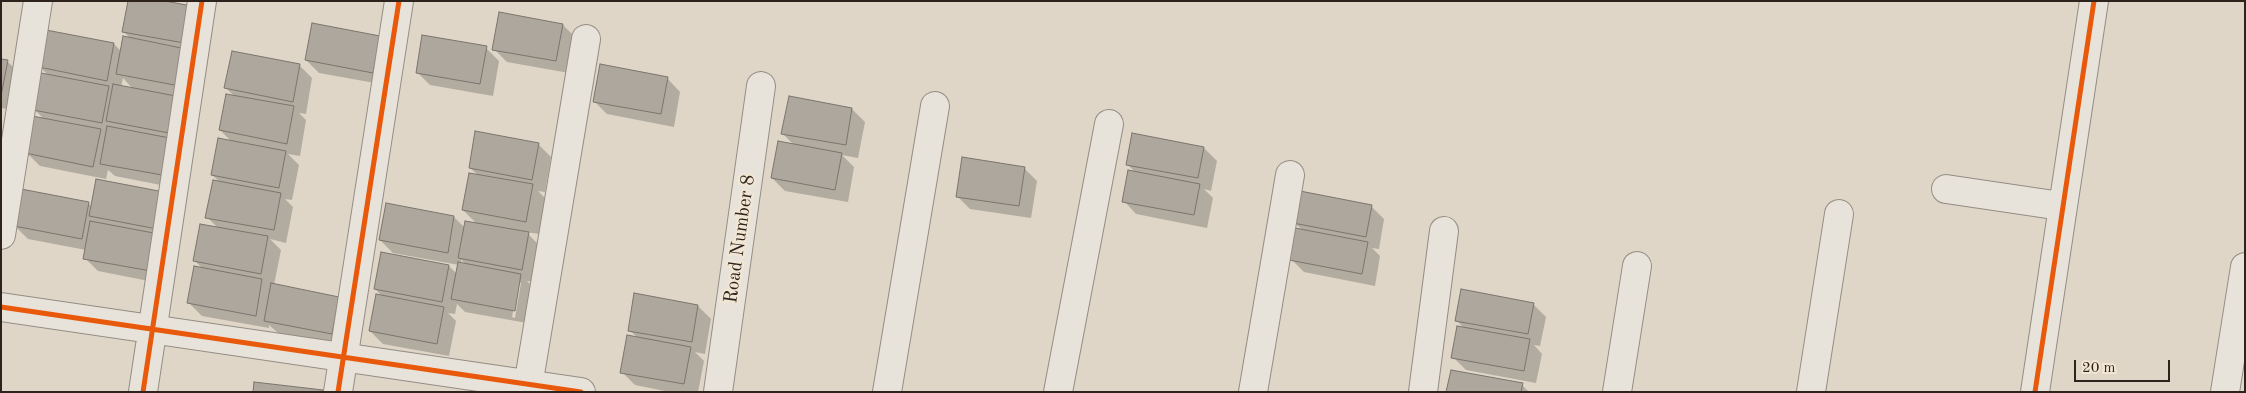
<!DOCTYPE html>
<style>
body{margin:0}
#map{position:relative;width:2246px;height:393px;overflow:hidden;background:#dfd6c7;font-family:"Old Standard TT",serif}
canvas{display:block}
.frame{position:absolute;inset:0;border:2px solid #2e221d;pointer-events:none}
.scale{position:absolute;left:2074px;top:360px;width:96px;height:22px;box-sizing:border-box;border:2px solid #2e221d;border-top:0;padding-left:6px;font-size:15px;line-height:18px;white-space:nowrap;color:#2e221d;-webkit-text-stroke:4px #f1e6d4;paint-order:stroke}
</style>
<div id="map">
<canvas width="2246" height="393"></canvas>
<div class="frame"></div>
<div class="scale">20 m</div>
</div>
<script>
const g = document.querySelector('canvas').getContext('2d');
g.lineJoin = 'round';
function fill(path, color) {
  g.fillStyle = color;
  g.fill(path, 'evenodd');
}
function poly(rows) {
  const path = new Path2D();
  for (const r of rows) {
    path.moveTo(r[0], r[1]);
    for (let i = 2; i < r.length; i += 2) path.lineTo(r[i], r[i + 1]);
  }
  return path;
}
function stroke(path, color, width, dash) {
  g.strokeStyle = color;
  g.lineWidth = width;
  g.lineCap = dash ? 'butt' : 'round';
  g.setLineDash(dash || []);
  g.stroke(path);
}
function write(font, color, halo, rows, align = 'center') {
  g.font = font + ' "Old Standard TT",serif';
  g.lineWidth = 5;
  g.setLineDash([]);
  g.textBaseline = 'middle';
  g.strokeStyle = halo;
  g.fillStyle = color;
  for (const [text, x, y, turn = 0] of rows) {
    g.save();
    g.translate(x, y);
    g.rotate((+turn || 0) * Math.PI / 180);
    g.textAlign = isNaN(turn) ? turn : align;
    if (halo) g.strokeText(text, 0, 0);
    g.fillText(text, 0, 0);
    g.restore();
  }
}
const shadow = poly([
 [196,9,181,189,115,176,108,170,106,179,40,166,27,153,45,120,35,110,49,76,40,67,114,44,122,52,131,39,123,31],
 [123,78,133,89,121,87],
 [563,25,576,38,569,73,507,62,494,49],
 [380,37,386,85,319,73,306,60],
 [486,48,499,61,493,96,430,85,417,72],
 [1,60,7,61,20,74,14,110,1,108],
 [299,65,312,78,306,114,299,113,306,120,300,156,288,154,299,165,292,200,285,199,293,207,286,243,270,239,281,250,274,285,338,298,345,346,278,333,269,325,269,328,202,316,189,303,203,269,194,260,218,228,207,217,221,183,212,175,232,142,220,130,234,96,226,88],
 [667,78,680,92,674,127,607,114,594,101],
 [790,98,852,109,865,122,858,158,842,155,854,167,848,202,785,191,772,178,794,145,783,134],
 [1133,134,1204,148,1217,161,1211,191,1204,189,1213,198,1207,228,1136,214,1124,201,1136,173,1127,164],
 [538,144,551,157,545,192,538,191,545,198,539,234,526,232,541,247,535,282,527,281,534,288,527,323,465,312,457,304,455,314,448,313,456,321,449,356,383,344,370,331,383,297,375,289,382,253,449,266,457,274,459,265,393,253,380,240,454,217,465,228,478,225,463,210,478,175,470,168],
 [461,260,467,265,461,264],
 [518,283,521,283,515,318,512,317],
 [1024,168,1037,181,1031,218,970,209,957,196],
 [97,180,170,242,164,284,98,271,85,258,86,250,28,239,15,226,88,203,92,207],
 [1371,206,1384,219,1379,249,1372,248,1380,256,1375,286,1304,272,1291,259,1303,231,1295,223],
 [635,294,698,306,711,319,705,354,695,352,704,361,698,392,670,392,635,385,622,372,638,338,629,330],
 [1533,304,1546,317,1540,346,1534,345,1542,354,1536,383,1466,370,1453,357,1465,329,1456,320],
 [1522,385,1529,392,1448,392]
]);
const building = poly([
 [128,1,165,1,197,7,190,44,122,32,128,1],
 [499,12,563,24,556,61,492,50,499,12],
 [312,23,380,36,373,73,305,60,312,23],
 [46,30,114,43,107,81,39,67,46,30],
 [422,35,487,46,480,84,416,73,422,35],
 [123,36,191,50,185,87,116,74,123,36],
 [232,51,300,64,293,102,224,88,232,51],
 [1,59,8,60,1,96,1,59],
 [600,64,668,77,661,114,593,102,600,64],
 [41,73,109,86,102,123,33,110,41,73],
 [113,84,181,97,174,134,106,121,113,84],
 [226,94,294,106,287,144,219,130,226,94],
 [789,96,852,108,846,145,781,134,789,96],
 [32,116,101,129,93,167,25,153,32,116],
 [107,126,175,139,168,176,100,164,107,126],
 [475,131,539,143,532,180,469,168,475,131],
 [1132,133,1204,147,1198,178,1126,165,1132,133],
 [218,138,286,151,279,188,211,175,218,138],
 [778,141,842,153,835,190,771,178,778,141],
 [962,157,1025,167,1019,206,956,197,962,157],
 [1128,170,1200,184,1194,215,1122,202,1128,170],
 [469,173,533,184,526,222,462,210,469,173],
 [96,179,164,192,157,229,89,216,96,179],
 [213,180,281,193,274,230,205,218,213,180],
 [21,189,89,202,82,239,14,226,21,189],
 [1300,191,1372,205,1366,237,1293,223,1300,191],
 [386,203,454,216,448,253,379,240,386,203],
 [90,221,159,234,151,271,83,259,90,221],
 [465,221,529,232,522,270,458,258,465,221],
 [200,224,268,236,261,274,193,261,200,224],
 [1295,228,1368,242,1362,274,1289,260,1295,228],
 [381,252,449,265,442,302,374,289,381,252],
 [458,262,521,274,515,311,451,299,458,262],
 [194,266,262,279,256,316,187,303,194,266],
 [271,283,339,297,332,334,264,321,271,283],
 [1461,289,1534,303,1528,334,1455,321,1461,289],
 [634,293,698,305,692,342,628,331,634,293],
 [376,294,444,307,437,344,369,331,376,294],
 [1457,326,1530,339,1524,371,1451,358,1457,326],
 [627,335,691,347,684,384,620,373,627,335],
 [1451,370,1523,383,1521,392,1446,392,1451,370],
 [254,382,323,390,323,392,253,392,254,382]
]);
const street = poly([
 [1946,189,2061,206],
 [1,235,38,1],
 [1,307,581,392],
 [143,392,202,1],
 [338,392,399,1],
 [527,392,586,39],
 [718,392,761,86],
 [887,392,935,106],
 [1058,392,1109,124],
 [1253,392,1290,175],
 [1423,392,1444,231],
 [1617,392,1637,266],
 [1811,392,1839,214],
 [2035,392,2094,1],
 [2225,392,2245,267]
]);
const cycleway = poly([
 [1,307,581,392],
 [143,392,202,1],
 [338,392,399,1],
 [2035,392,2094,1]
]);
const streetNames = [
 ["Road Number 8",740,239,-82]
];
fill(shadow, '#0003');
fill(building, '#aea79d');
stroke(building, '#7a746d', 1);
stroke(street, '#938d84', 30);
stroke(street, '#e7e2da', 28);
stroke(cycleway, '#e8590c', 5);
write('19px', '#2e221d', '#f1e6d4', streetNames);
</script>
